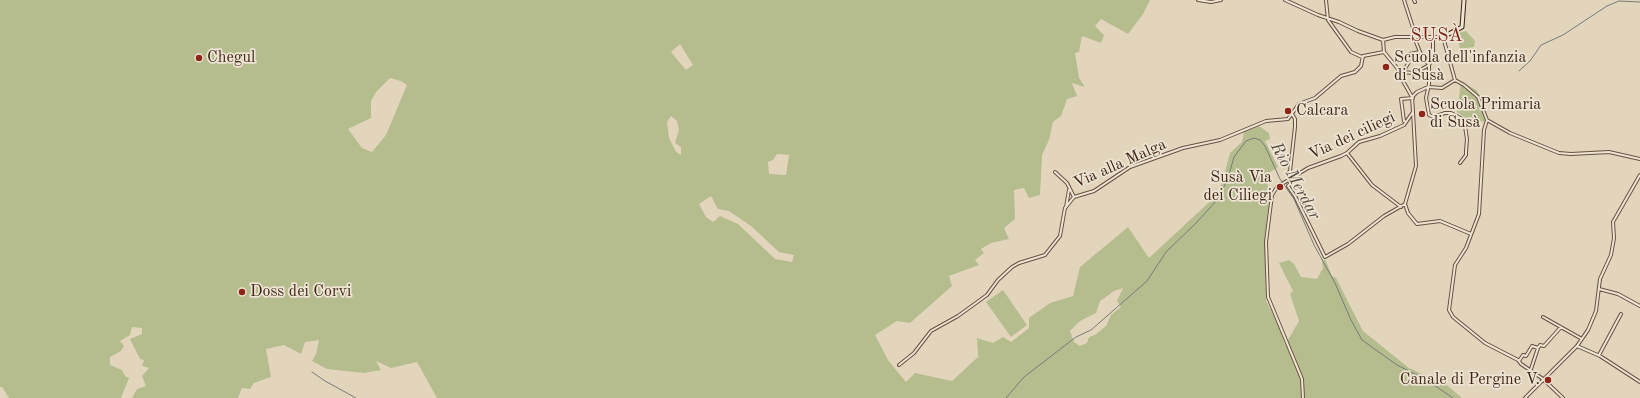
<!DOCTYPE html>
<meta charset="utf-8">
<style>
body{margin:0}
canvas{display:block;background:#e3d5bc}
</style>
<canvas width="1640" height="398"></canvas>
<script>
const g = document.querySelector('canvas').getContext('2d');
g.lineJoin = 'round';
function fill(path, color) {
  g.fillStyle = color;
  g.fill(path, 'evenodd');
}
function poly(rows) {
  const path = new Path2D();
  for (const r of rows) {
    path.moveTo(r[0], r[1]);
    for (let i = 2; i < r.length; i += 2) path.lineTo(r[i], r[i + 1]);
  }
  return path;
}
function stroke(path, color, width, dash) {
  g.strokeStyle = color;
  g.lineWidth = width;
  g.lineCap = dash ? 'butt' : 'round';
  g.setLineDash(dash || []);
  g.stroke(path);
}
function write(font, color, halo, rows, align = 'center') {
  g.font = font + ' "Old Standard TT",serif';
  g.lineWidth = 3.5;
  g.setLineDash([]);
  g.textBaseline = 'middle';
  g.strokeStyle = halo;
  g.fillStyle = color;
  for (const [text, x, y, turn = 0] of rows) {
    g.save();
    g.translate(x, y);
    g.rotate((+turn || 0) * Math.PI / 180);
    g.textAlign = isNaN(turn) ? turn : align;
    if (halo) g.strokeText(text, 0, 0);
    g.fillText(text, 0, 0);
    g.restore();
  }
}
const green = poly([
 [0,0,1150,0,1143,14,1128,34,1101,19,1095,26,1104,35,1101,43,1082,36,1079,52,1075,53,1079,78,1085,87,1072,83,1077,96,1067,99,1061,116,1053,122,1049,140,1042,155,1040,195,1029,198,1024,188,1014,190,1015,219,1004,228,1009,239,991,243,981,249,984,253,975,260,979,265,949,276,952,286,910,323,897,321,875,335,888,360,906,382,915,373,952,381,978,357,977,338,993,343,1003,337,1011,342,1029,328,1029,318,1050,303,1073,296,1080,267,1128,227,1149,258,1219,193,1230,153,1242,142,1244,131,1259,126,1269,133,1270,139,1265,141,1278,167,1267,174,1269,201,1265,240,1266,301,1279,326,1285,345,1299,321,1290,294,1293,291,1279,263,1289,260,1294,264,1301,277,1317,279,1323,268,1322,262,1325,259,1332,276,1336,278,1363,331,1409,368,1448,386,1462,398,437,398,417,362,391,368,376,361,381,370,364,373,327,369,312,361,316,354,319,340,305,342,301,354,284,345,266,349,271,377,254,383,250,389,242,388,238,398,132,398,137,389,146,386,142,376,149,368,142,366,144,360,140,359,130,339,142,334,142,328,132,327,130,335,120,341,124,346,121,351,110,357,110,365,122,370,125,376,129,378,121,398,9,398,2,387,0,387],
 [680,44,693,65,686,70,671,52],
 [390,78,401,81,407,85,386,135,372,152,362,148,348,129,371,118,371,101,376,92],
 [671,116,677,121,679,130,675,143,681,147,681,155,676,152,669,138,667,122],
 [777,154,789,155,786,175,769,174,768,162,773,160],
 [711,196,718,209,729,211,751,226,779,252,794,255,792,262,775,259,738,224,720,216,713,222,706,217,699,204],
 [1123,288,1117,301,1121,307,1111,315,1106,326,1095,335,1089,337,1087,343,1080,346,1074,342,1070,331,1080,321,1096,313,1100,301,1114,291],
 [1466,31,1475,41,1474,47,1460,49,1457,33],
 [1461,81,1476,90,1482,99,1486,122,1467,119,1457,112],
 [1003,290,1027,325,1011,337,986,302]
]);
const stream = poly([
 [1519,71,1530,61,1541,45,1563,35,1607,6,1619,1,1640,2],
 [312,372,325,381,356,398],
 [1006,398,1024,377,1076,337,1091,330,1147,281,1166,252,1196,223,1218,199,1228,178,1234,157,1246,141,1254,138,1260,140,1265,146,1280,179,1294,199,1314,245,1335,283,1351,320,1362,340,1397,365,1425,379,1453,398]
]);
const street = poly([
 [1198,0,1211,2,1221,0],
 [1285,0,1318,15,1339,22,1358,31,1383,40,1395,37,1443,37,1455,80,1464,85,1478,97,1487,120],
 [1326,0,1328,20,1351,52,1362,57],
 [1404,0,1416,37],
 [1414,0,1415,2],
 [1414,37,1420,52,1429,65],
 [1433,37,1433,57,1429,65,1429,84,1426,98,1429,115,1434,117,1445,113,1451,113,1464,120,1467,139,1466,151,1466,155,1460,163],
 [1384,52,1398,69,1403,81,1412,97],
 [1400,72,1415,73,1429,65],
 [1403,72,1409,62,1410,54,1420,52],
 [1429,87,1442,88,1455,80],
 [1413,96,1417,92,1428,87],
 [1413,112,1416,166,1405,204,1408,213,1417,224,1440,221,1471,234],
 [1487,120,1484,130,1479,214,1466,248,1455,265,1449,310,1453,317,1485,343,1518,360,1521,364,1543,379,1563,398],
 [1487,120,1510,133,1559,153,1571,154,1609,152,1640,159],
 [1406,122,1404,121,1401,99,1413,98],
 [1347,153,1372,185,1401,207],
 [1055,172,1067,183,1074,197],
 [1289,172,1296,175],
 [1298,175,1288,186,1295,196,1325,257,1348,244,1384,216,1405,204],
 [1289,180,1295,127,1295,119,1292,114],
 [1066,207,1069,190],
 [1599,289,1618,294,1640,306],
 [1543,317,1582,339],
 [1577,346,1600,356,1640,382],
 [1599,355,1621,314],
 [1519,361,1523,355,1526,356,1532,346,1538,348,1540,345,1544,346,1561,327],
 [899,365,914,353,931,331,958,316,987,295,998,280,1012,267,1019,263,1045,255,1060,236,1065,208,1074,197,1094,191,1130,167,1183,148,1220,140,1266,121,1288,119,1299,104,1315,98,1341,76,1355,72,1361,66,1363,56,1384,52,1383,40],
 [1531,369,1538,348],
 [1303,398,1302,379,1268,297,1266,242,1272,195,1277,187,1308,168,1341,156,1347,153,1359,142,1380,136,1404,125,1413,112,1412,97],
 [1525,398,1577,346,1588,330,1596,311,1600,279,1611,255,1614,238,1613,222,1640,175]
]);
const secondary = poly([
 [1443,37,1462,27,1464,0]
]);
const markers = [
 [199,58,4,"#8f2418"],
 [1386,67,4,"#8f2418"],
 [1288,111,4,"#8f2418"],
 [1422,114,4,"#8f2418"],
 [1280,187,4,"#8f2418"],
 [242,292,4,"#8f2418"],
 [1548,380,4,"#8f2418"]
];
const poiNames = [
 ["Chegul",207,58],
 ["Scuola dell'infanzia",1394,58],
 ["di Susà",1394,76],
 ["Scuola Primaria",1430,105],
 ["di Susà",1430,123],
 ["Calcara",1296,111],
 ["Susà Via",1272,178,"right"],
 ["dei Ciliegi",1272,196,"right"],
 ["Doss dei Corvi",250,292],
 ["Canale di Pergine V.",1540,380,"right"]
];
const streetNames = [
 ["Via dei ciliegi",1352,136,-25],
 ["Via alla Malga",1120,164,-24]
];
const waterNames = [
 ["Rio Merdar",1295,181,61]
];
const quarterNames = [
 ["SUSÀ",1437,36]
];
fill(green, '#b5bd8f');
stroke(stream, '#757c79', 1);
stroke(street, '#685040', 4);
stroke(secondary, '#3f2417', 5);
stroke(street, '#ede4d3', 2);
stroke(secondary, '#ede4d3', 3);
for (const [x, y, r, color] of markers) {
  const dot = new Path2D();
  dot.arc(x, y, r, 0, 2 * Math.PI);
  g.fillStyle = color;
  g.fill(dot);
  stroke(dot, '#ede4d3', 1.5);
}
write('16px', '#3f2417', '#ede4d3', poiNames, 'left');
write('16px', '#3f2417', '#ede4d3', streetNames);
write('italic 17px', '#564840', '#ede4d3', waterNames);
g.letterSpacing = '1px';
write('18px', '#7a1f14', '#ede4d3', quarterNames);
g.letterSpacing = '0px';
</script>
